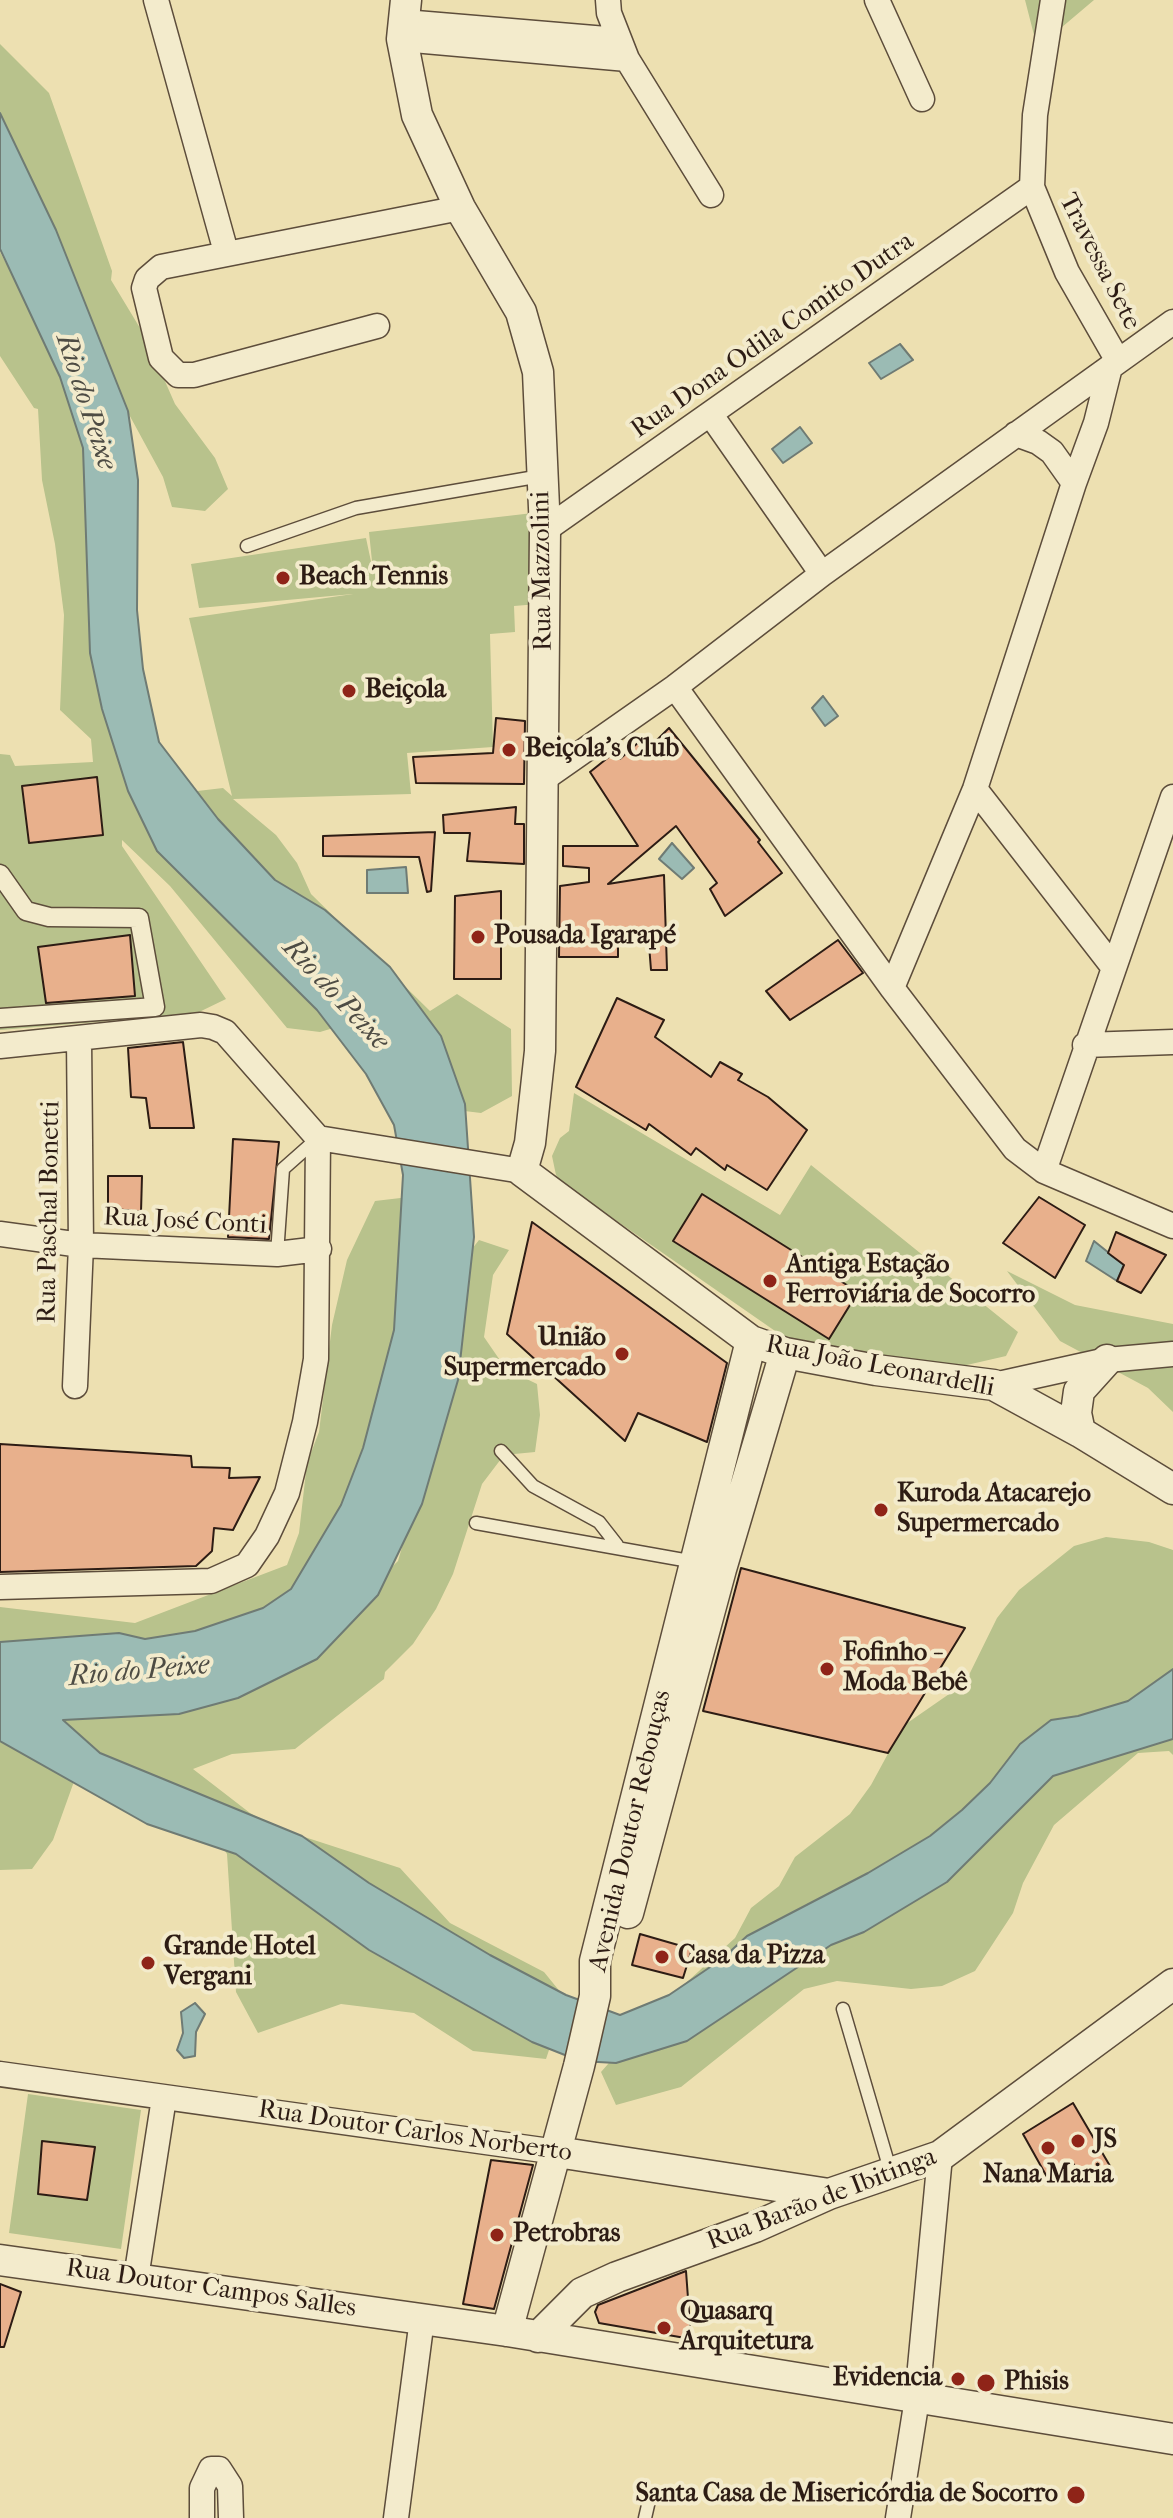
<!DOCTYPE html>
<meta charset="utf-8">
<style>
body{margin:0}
canvas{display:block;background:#ede0b1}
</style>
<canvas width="1173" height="2518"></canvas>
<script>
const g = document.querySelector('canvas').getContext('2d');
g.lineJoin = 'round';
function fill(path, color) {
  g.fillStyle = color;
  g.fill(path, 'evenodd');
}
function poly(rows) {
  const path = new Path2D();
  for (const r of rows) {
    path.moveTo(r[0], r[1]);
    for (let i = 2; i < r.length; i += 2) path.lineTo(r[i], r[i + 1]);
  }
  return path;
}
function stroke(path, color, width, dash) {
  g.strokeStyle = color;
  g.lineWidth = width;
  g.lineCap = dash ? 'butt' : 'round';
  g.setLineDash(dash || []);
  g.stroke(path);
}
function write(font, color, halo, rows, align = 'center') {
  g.font = font + ' "IM FELL French Canon",serif';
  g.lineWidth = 8;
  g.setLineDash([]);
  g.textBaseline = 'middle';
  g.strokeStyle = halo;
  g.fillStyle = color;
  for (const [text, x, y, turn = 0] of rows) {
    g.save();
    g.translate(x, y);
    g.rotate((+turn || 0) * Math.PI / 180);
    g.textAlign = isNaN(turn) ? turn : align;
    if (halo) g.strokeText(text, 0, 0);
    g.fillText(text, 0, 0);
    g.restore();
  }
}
const green = poly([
 [1025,0,1094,0,1055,33,1034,35],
 [0,44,49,93,112,271,111,280,146,338,175,404,215,458,228,489,205,511,172,507,163,477,0,177],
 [0,252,83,409,107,674,189,792,223,788,232,796,189,618,353,594,199,608,191,564,366,538,373,571,369,532,533,513,538,604,514,606,515,632,490,634,493,747,407,753,411,794,233,799,276,835,297,863,311,894,430,1011,457,994,511,1029,512,1096,481,1113,448,1109,350,1023,320,1032,287,1028,170,886,122,840,122,846,226,999,195,1014,0,1030,0,754,10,755,15,766,93,762,91,739,60,710,64,615,55,544,42,480,38,409,34,408,0,356],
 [574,1093,780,1215,811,1165,1018,1332,1006,1356,945,1370,814,1358,562,1183,556,1175,552,1156,560,1138,569,1131],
 [409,1197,427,1257,341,1617,398,1561,440,1416,457,1268,479,1240,509,1250,493,1275,484,1337,506,1369,537,1384,540,1415,535,1452,504,1455,482,1484,453,1574,436,1609,413,1644,385,1672,384,1679,295,1749,232,1754,193,1769,250,1813,280,1829,400,1868,450,1923,544,1972,566,1999,546,2059,473,2051,414,2013,341,2004,258,2033,236,1992,227,1854,205,1820,81,1762,53,1840,32,1869,0,1870,0,1607,135,1623,287,1565,299,1533,307,1463,319,1432,332,1325,347,1260,375,1201],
 [1007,1271,1075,1305,1173,1324,1173,1412,1148,1388,1060,1341],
 [1106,1537,1149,1542,1173,1550,1173,1755,1169,1751,1138,1753,1054,1825,1023,1883,1013,1913,975,1971,942,1986,911,1989,837,1981,804,1989,681,2087,616,2105,601,2072,651,2015,735,1938,751,1908,779,1886,795,1857,850,1814,871,1785,903,1726,965,1683,997,1618,1019,1590,1074,1546],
 [28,2094,141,2110,121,2249,9,2233]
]);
const water = poly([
 [0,113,56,230,128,411,138,480,137,610,143,669,159,742,218,819,275,880,325,910,390,967,441,1036,465,1104,474,1237,458,1380,422,1504,378,1595,317,1659,238,1698,179,1714,63,1720,100,1753,302,1836,369,1883,490,1955,566,1995,620,2015,669,1995,722,1959,747,1936,868,1873,930,1836,962,1810,990,1783,1020,1744,1051,1720,1078,1716,1128,1701,1173,1669,1173,1739,1053,1776,947,1882,864,1932,831,1945,687,2041,616,2063,580,2061,532,2042,369,1950,236,1854,147,1824,0,1741,0,1642,119,1633,145,1639,195,1631,263,1608,291,1589,341,1505,363,1448,394,1330,403,1175,394,1125,366,1074,317,1010,157,851,128,791,102,709,90,653,83,448,60,377,0,249,0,113],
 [900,344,913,360,881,379,869,363,900,344],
 [800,427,812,443,783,463,772,449,800,427],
 [823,696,838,716,825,726,812,708,823,696],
 [672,843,694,868,682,879,659,859,672,843],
 [406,867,408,893,367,893,367,870,406,867],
 [1094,1241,1124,1265,1117,1281,1086,1261,1094,1241],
 [195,2003,205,2014,196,2032,195,2056,184,2058,177,2050,183,2033,181,2012,195,2003]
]);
const building = poly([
 [496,718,525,721,524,784,416,783,413,757,493,753,496,718],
 [669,728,760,840,758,842,782,873,725,916,710,889,717,883,676,826,608,884,664,875,667,970,651,970,648,932,618,934,618,957,559,957,560,886,589,882,589,868,563,866,563,846,638,846,590,772,615,752,620,759,641,740,648,749,669,728],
 [97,777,103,835,29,843,22,786,97,777],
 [516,807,515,824,524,824,524,864,467,861,470,833,444,833,443,815,516,807],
 [435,832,431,891,427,892,419,857,323,856,323,836,435,832],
 [501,891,501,979,454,979,455,896,501,891],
 [130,935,135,996,46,1003,38,947,130,935],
 [838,940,863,973,790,1020,766,991,838,940],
 [617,998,664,1020,655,1037,711,1077,720,1062,742,1074,738,1080,768,1097,807,1130,767,1190,727,1165,725,1170,696,1148,691,1155,649,1124,646,1130,576,1087,617,998],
 [183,1042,194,1128,150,1128,146,1098,131,1097,128,1048,183,1042],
 [233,1139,279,1142,269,1239,228,1237,233,1139],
 [108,1176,142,1176,141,1212,108,1208,108,1176],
 [702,1194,858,1292,829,1339,673,1241,702,1194],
 [1039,1197,1085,1225,1055,1278,1003,1243,1039,1197],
 [532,1222,727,1363,707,1442,638,1413,625,1441,507,1334,532,1222],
 [1116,1232,1166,1255,1141,1293,1117,1281,1124,1265,1108,1253,1116,1232],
 [0,1444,191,1456,192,1467,230,1468,229,1478,260,1477,233,1530,214,1528,212,1551,196,1566,0,1572,0,1444],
 [741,1568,965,1628,888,1753,703,1711,741,1568],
 [640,1934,692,1949,683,1978,632,1965,640,1934],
 [1073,2103,1110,2166,1083,2181,1073,2163,1047,2177,1023,2134,1073,2103],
 [42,2141,95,2147,87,2200,38,2194,42,2141],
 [491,2160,533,2165,494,2309,463,2304,491,2160],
 [686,2271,691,2339,599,2323,595,2312,598,2305,686,2271],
 [0,2284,21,2292,4,2347,0,2347,0,2284]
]);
const service = poly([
 [247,546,356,508,541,476],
 [277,1254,283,1169,318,1138],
 [501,1451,533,1486,599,1522,617,1545],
 [476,1523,695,1562],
 [843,2009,891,2173],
 [645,2518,648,2505]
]);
const pedestrian = poly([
 [0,874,26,911,49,917,139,918,155,1007,0,1018]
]);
const minor = poly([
 [156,0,226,252],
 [608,0,609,13,627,59,711,195],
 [877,0,922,99],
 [1053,0,1035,115,1032,187,1067,272,1118,361],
 [404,22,618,40],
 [402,39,627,59],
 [377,326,194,375,178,375,161,358,144,288,147,279,161,267,460,208],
 [711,415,822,574],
 [1074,483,1096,423,1110,367],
 [545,530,1032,187],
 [675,687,892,988,1015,1149,1044,1171,1173,1226],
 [545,778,675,687,822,574,1173,322],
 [975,789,1114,968],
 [892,988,975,789,1074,483,1052,452,1038,442,1016,434],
 [1085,1045,1173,1042],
 [0,1046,201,1025,213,1027,225,1032,318,1138],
 [318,1138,522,1171],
 [1044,1171,1173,797],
 [0,1234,81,1245,277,1254,319,1249],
 [994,1385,1107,1360,1173,1354],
 [75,1386,81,1245,79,1039],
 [0,1587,211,1581,247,1565,267,1536,287,1493,305,1422,316,1359,318,1138],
 [0,2074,557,2152],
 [136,2278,164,2098],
 [202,2518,202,2488,211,2469,219,2469,230,2486,231,2518],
 [396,2518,422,2319],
 [898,2518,917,2399,940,2156]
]);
const tertiary = poly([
 [406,0,402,39,417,115,460,208,521,312,538,372,545,530,540,1051,530,1143,522,1171,751,1341,785,1353,876,1370,994,1385,1080,1432,1173,1489],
 [1080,1432,1076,1413,1079,1391,1107,1360],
 [628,1913,721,1569,785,1353],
 [557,2152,829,2194],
 [0,2260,507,2331,1173,2439],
 [507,2331,579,2066,595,1996,595,1961,751,1341],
 [538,2337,582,2293,617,2277,755,2227,829,2194,940,2156,1173,1984]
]);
const markers = [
 [283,578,8,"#8f2418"],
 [349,691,8,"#8f2418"],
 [509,750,8,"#8f2418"],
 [478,937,8,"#8f2418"],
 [770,1281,8,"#8f2418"],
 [622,1354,8,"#8f2418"],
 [881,1510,8,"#8f2418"],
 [827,1669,8,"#8f2418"],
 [662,1957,8,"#8f2418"],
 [148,1963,8,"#8f2418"],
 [1078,2141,8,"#8f2418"],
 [1048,2148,8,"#8f2418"],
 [497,2235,8,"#8f2418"],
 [664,2328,8,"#8f2418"],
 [958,2379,8,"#8f2418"],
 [986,2383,10,"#8f2418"],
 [1076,2495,10,"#8f2418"]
];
const streetNames = [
 ["Travessa Sete",1099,262,63],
 ["Rua Dona Odila Comito Dutra",773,336,-35],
 ["Rua Mazzolini",543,571,-91],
 ["Rua Paschal Bonetti",50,1212,-89],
 ["Rua José Conti",185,1222,3],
 ["Rua João Leonardelli",880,1367,11],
 ["Avenida Doutor Rebouças",631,1831,-77],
 ["Rua Doutor Carlos Norberto",415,2132,8],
 ["Rua Barão de Ibitinga",822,2200,-21],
 ["Rua Doutor Campos Salles",211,2289,8]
];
const poiNames = [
 ["Beach Tennis",299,578],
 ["Beiçola",365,691],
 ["Beiçola's Club",525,750],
 ["Pousada Igarapé",494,937],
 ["Antiga Estação",786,1266],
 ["Ferroviária de Socorro",786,1296],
 ["União",606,1339,"right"],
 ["Supermercado",606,1369,"right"],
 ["Kuroda Atacarejo",897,1495],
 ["Supermercado",897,1525],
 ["Fofinho -",843,1654],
 ["Moda Bebê",843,1684],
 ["Grande Hotel",164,1948],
 ["Vergani",164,1978],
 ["Casa da Pizza",678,1957],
 ["JS",1094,2141],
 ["Nana Maria",1048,2176,"center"],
 ["Petrobras",513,2235],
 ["Quasarq",680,2313],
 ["Arquitetura",680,2343],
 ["Evidencia",942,2379,"right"],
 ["Phisis",1004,2383],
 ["Santa Casa de Misericórdia de Socorro",1058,2495,"right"]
];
const waterNames = [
 ["Rio do Peixe",85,402,72],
 ["Rio do Peixe",335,995,47],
 ["Rio do Peixe",139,1672,-5]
];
fill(green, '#b8c28c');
fill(water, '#9bbbb4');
stroke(water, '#6f7b74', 2);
fill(building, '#e8b08c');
stroke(building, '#2d1c14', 2);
stroke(service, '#5d4d3b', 15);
stroke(pedestrian, '#5d4d3b', 21);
stroke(minor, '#5d4d3b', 27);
stroke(tertiary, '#5d4d3b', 33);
stroke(service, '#f3ebcc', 12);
stroke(pedestrian, '#f3ebcc', 18);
stroke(minor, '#f3ebcc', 24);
stroke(tertiary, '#f3ebcc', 30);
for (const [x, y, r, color] of markers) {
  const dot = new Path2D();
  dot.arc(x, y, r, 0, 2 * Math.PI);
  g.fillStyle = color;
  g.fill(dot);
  stroke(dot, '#f3ebcc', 3);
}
write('26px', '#2d1c14', '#f3ebcc', streetNames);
write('bold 26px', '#2d1c14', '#f3ebcc', poiNames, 'left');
write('italic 28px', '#4e4c44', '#f3ebcc', waterNames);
</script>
